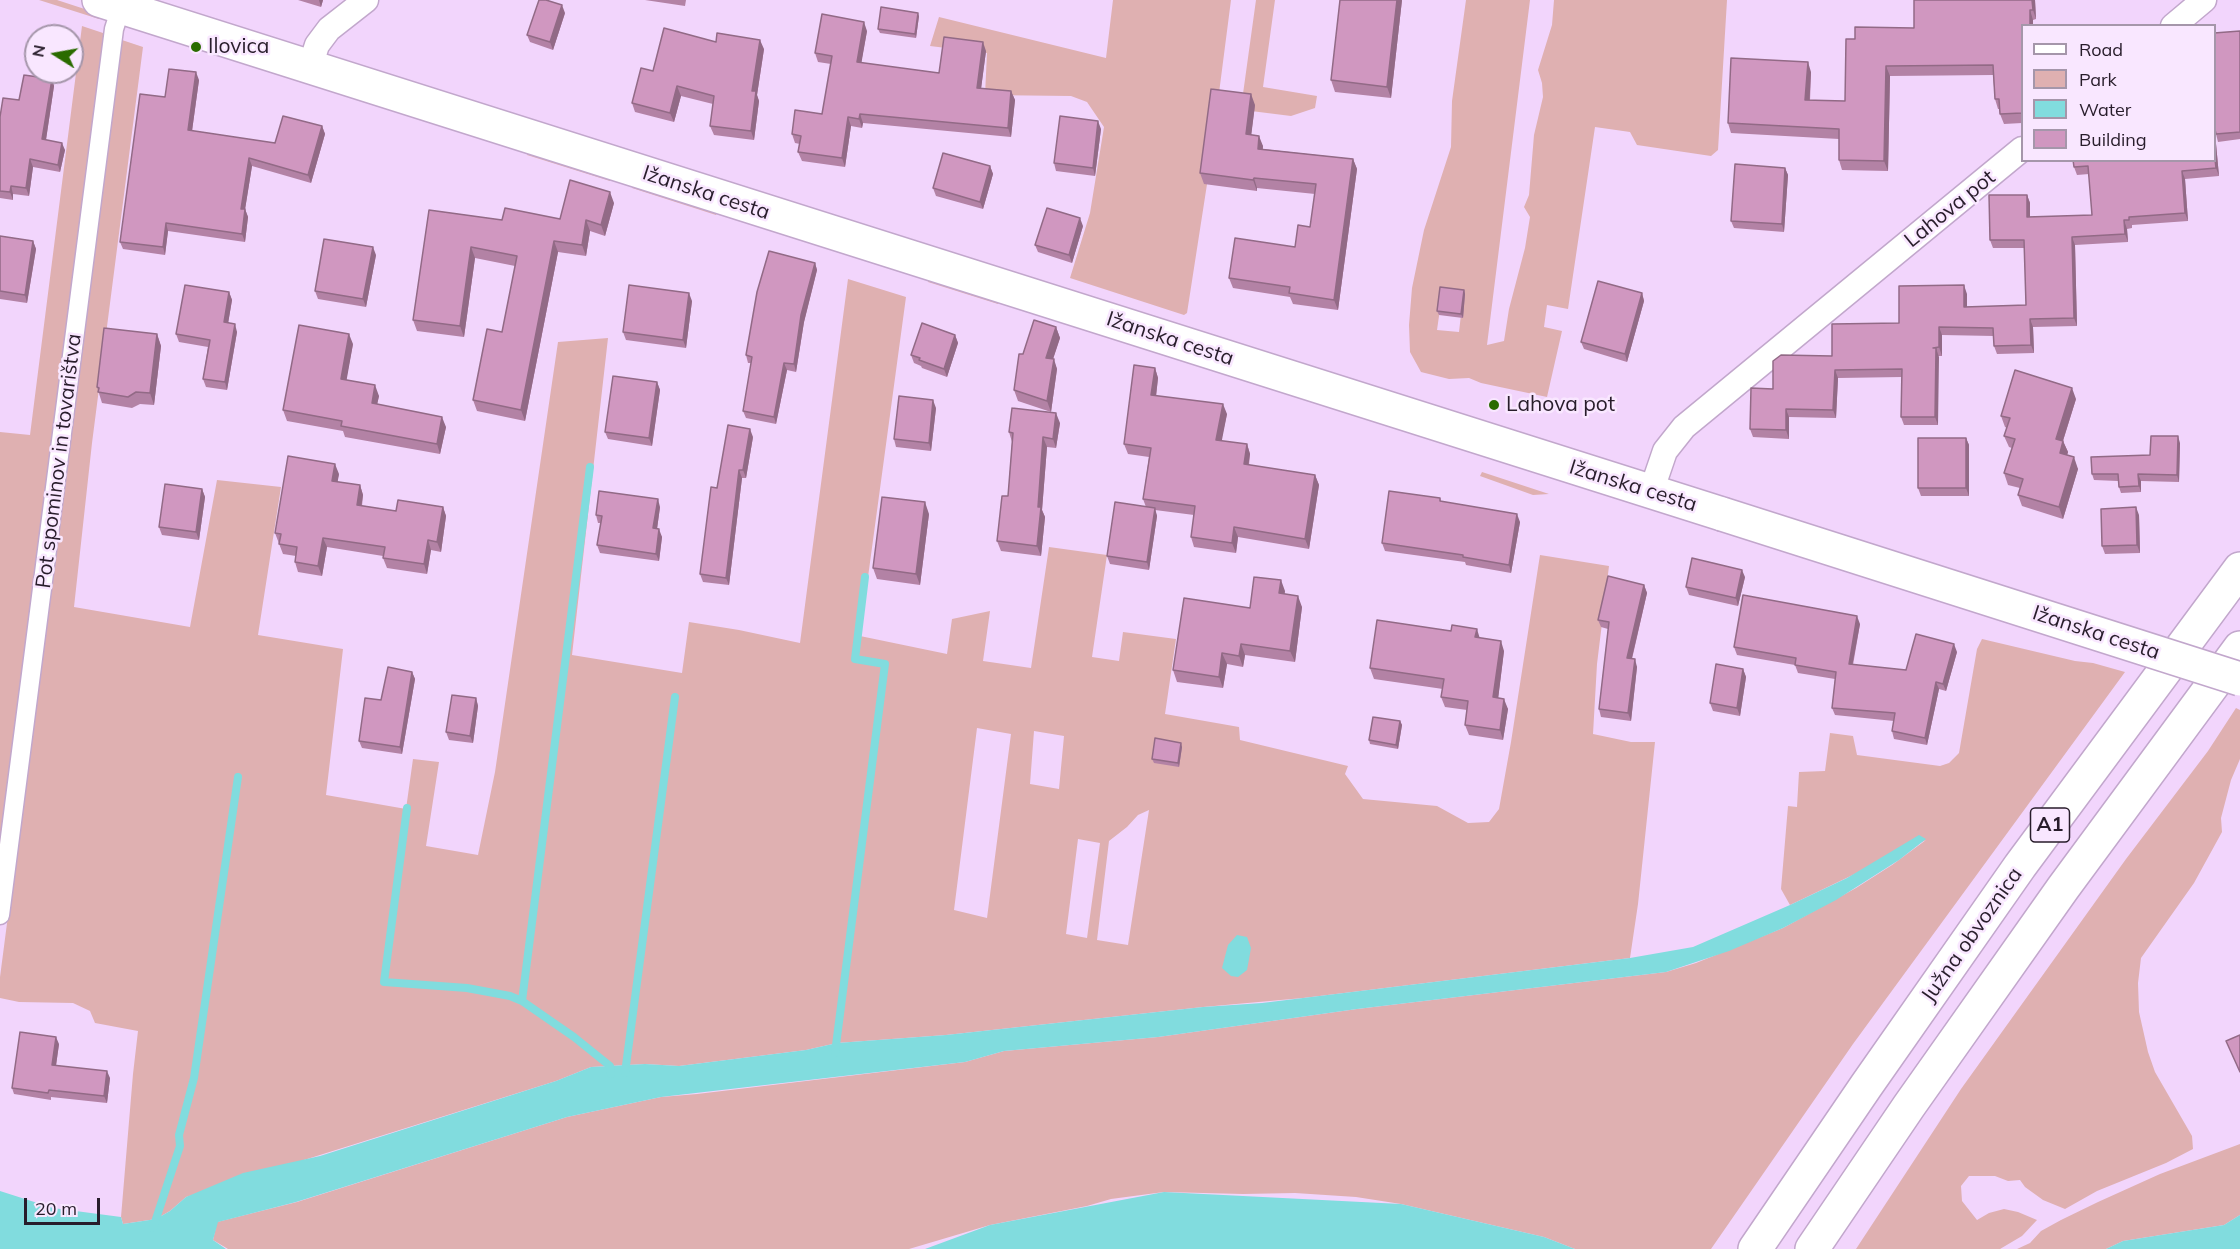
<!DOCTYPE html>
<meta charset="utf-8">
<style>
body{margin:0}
#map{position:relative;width:2240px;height:1249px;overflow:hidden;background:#f2d5fc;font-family:Mulish,sans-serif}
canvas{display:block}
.legend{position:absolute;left:2021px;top:24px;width:195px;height:138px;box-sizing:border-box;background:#f9e7ff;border:2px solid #a596aa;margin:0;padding:8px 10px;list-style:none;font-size:18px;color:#281d2b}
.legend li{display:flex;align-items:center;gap:12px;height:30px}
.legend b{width:30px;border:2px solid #a596aa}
.north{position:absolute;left:24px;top:24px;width:60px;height:60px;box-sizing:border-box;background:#f9e7ff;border:2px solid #a596aa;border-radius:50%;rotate:281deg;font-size:16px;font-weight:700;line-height:24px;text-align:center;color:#281d2b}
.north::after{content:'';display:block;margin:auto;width:21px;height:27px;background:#2a6b00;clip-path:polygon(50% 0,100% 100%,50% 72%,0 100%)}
.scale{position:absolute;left:24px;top:1198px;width:76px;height:27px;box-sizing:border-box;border:3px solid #281d2b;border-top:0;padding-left:8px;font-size:18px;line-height:21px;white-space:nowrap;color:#281d2b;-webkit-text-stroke:4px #f9e7ff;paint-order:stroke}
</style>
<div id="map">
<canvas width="2240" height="1249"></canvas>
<ul class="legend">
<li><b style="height:8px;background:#fff"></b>Road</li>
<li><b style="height:16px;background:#dfb0b1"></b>Park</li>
<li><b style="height:16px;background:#81dcde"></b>Water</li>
<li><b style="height:16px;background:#d097c0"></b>Building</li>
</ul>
<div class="north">N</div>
<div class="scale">20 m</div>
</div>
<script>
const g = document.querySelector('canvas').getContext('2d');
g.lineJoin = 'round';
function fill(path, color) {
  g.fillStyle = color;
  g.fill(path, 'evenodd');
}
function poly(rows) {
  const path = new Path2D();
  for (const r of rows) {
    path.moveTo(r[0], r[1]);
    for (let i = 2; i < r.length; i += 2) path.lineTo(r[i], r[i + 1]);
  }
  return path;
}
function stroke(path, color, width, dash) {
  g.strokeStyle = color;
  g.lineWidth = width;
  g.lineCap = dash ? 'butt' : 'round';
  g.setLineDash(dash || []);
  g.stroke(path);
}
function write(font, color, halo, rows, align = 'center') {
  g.font = font + ' Mulish,sans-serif';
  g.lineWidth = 5;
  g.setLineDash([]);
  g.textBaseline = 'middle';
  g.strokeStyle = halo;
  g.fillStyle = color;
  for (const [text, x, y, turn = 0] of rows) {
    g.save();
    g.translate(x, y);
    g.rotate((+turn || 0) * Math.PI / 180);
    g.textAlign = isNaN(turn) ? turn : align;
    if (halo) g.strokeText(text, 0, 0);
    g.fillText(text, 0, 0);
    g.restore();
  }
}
const green = poly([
 [39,0,57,0,103,15,102,17,99,19],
 [1113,0,1231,0,1219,93,1242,101,1256,0,1275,0,1263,87,1317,96,1315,108,1291,116,1219,107,1187,313,1184,315,1070,278,1090,213,1104,127,1087,102,1071,96,985,95,987,53,930,46,939,17,1106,58],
 [1466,0,1530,0,1487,345,1504,341,1509,309,1525,248,1530,217,1524,207,1529,195,1534,135,1543,97,1542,83,1538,70,1552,25,1554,0,1727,0,1718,150,1711,156,1637,145,1630,132,1595,127,1568,309,1547,305,1544,327,1562,331,1547,397,1481,383,1469,378,1449,379,1421,372,1410,352,1409,325,1412,288,1424,230,1451,147,1452,101],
 [1441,302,1462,306,1459,332,1437,330],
 [82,26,106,34,0,852,0,432,30,435],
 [122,40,143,47,92,443,74,607,190,627,217,480,281,487,258,635,343,649,326,795,406,809,413,759,439,762,426,846,478,855,495,772,558,342,608,338,572,655,682,673,689,622,739,630,800,643,848,279,906,297,860,636,947,654,952,619,990,611,983,661,1031,668,1049,547,1107,555,1092,657,1119,661,1123,632,1176,639,1165,714,1239,727,1240,740,1348,766,1345,774,1363,799,1437,806,1468,823,1489,822,1499,809,1511,742,1540,555,1609,566,1597,664,1593,734,1631,742,1655,742,1638,904,1630,958,1303,998,1203,1007,946,1035,837,1043,806,1050,679,1066,645,1064,591,1067,556,1081,186,1197,170,1211,156,1219,123,1224,121,1217,133,1074,138,1031,95,1023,90,1011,73,1003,19,1002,0,998,0,977],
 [977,728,1011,734,987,918,954,910],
 [1034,731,1064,736,1059,789,1030,784],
 [1149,810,1128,945,1097,940,1109,841,1127,827,1138,815],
 [1078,839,1100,843,1087,938,1066,934],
 [529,150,611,176,610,181,527,155],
 [634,183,718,210,716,215,632,188],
 [930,276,999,299,998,304,928,282],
 [1482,472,1549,494,1533,495,1480,476],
 [1982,639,2075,661,2093,663,2125,672,1853,1044,1711,1249,1575,1249,1544,1237,1401,1204,1356,1197,1295,1193,1243,1194,1164,1192,1111,1199,1087,1206,990,1225,909,1249,228,1249,213,1240,217,1222,297,1202,567,1117,661,1097,697,1094,965,1062,1004,1051,1158,1037,1357,1009,1666,972,1696,963,1783,928,1856,888,1892,865,1926,840,1790,905,1781,889,1788,806,1797,807,1799,772,1825,771,1830,733,1853,736,1857,755,1940,766,1949,763,1959,753,1977,649],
 [2236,708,2240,710,2240,759,2231,780,2221,818,2222,832,2194,883,2141,958,2138,983,2139,1012,2148,1052,2155,1072,2192,1136,2193,1149,2166,1163,2097,1191,2065,1209,2043,1200,2025,1187,2020,1180,2008,1181,1995,1176,1969,1176,1961,1186,1962,1201,1977,1220,1989,1213,2004,1209,2018,1212,2037,1220,2022,1236,2000,1249,1856,1249,1961,1089,2126,859,2208,751],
 [2240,1144,2240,1215,2224,1225,2123,1241,2106,1249,2017,1249,2030,1243,2041,1231,2061,1220,2098,1202,2160,1174]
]);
const water = poly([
 [1919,835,1926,839,1899,860,1836,900,1783,928,1729,951,1666,972,1357,1009,1158,1037,1004,1051,965,1062,661,1097,567,1117,296,1202,218,1222,213,1240,226,1249,0,1249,0,1191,53,1208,121,1217,123,1224,156,1219,170,1211,186,1197,243,1173,320,1156,556,1081,591,1067,645,1064,679,1066,806,1050,837,1043,946,1035,1203,1007,1262,1003,1630,958,1693,947,1790,905,1847,878],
 [1237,935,1247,937,1251,948,1247,970,1238,977,1231,976,1222,968,1228,945],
 [1164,1192,1401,1204,1544,1237,1575,1249,925,1249,990,1225],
 [2240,1215,2240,1249,2106,1249,2123,1241,2224,1225]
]);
const stream = poly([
 [407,808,384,982,467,988,510,996,522,1001,574,1037,610,1066,611,1074],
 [522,1001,590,467],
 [835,1053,885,664,855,659,865,577],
 [625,1073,675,697],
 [153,1228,180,1146,179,1135,194,1078,238,777]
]);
const pedestrian = poly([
 [0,915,114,29,121,7]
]);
const minor = poly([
 [2173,26,2204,0],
 [310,67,317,45,329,29,366,0],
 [1651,492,1665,451,1684,427,2022,149]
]);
const secondary = poly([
 [99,0,1722,514]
]);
const motorway = poly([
 [1755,1249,1866,1086,2020,866,2240,569],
 [1812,1249,1909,1106,2063,888,2240,648]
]);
const secondaryBridge = poly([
 [1722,514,2240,679]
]);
const wall = poly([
 [298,0,323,0,321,7],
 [645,0,686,0,685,6],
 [1402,0,1391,98,1335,92,1331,80],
 [2035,0,2036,19,2033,20,2033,26,2022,26,2022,123,2004,124,2000,114,2000,109,1998,109,1995,99,1993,75,1890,76,1888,171,1842,170,1839,160,1839,139,1731,133,1728,123,1811,72,1810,101,1845,101,1855,39,1914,28],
 [565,13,553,50,530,42,527,35],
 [919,16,916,38,880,33,878,29],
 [867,31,861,63,939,73,986,51,981,88,1011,91,1015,100,1011,137,863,123,862,128,851,126,845,167,802,161,798,152,800,144,795,143,792,134,822,114,831,64,818,62,815,53],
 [2240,31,2240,139,2218,142,2216,134],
 [716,42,764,49,757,95,759,101,754,140,714,135,710,126,713,104,681,96,674,122,635,112,632,103,653,71],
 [52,79,54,86,46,140,65,150,60,172,33,167,29,196,13,194,13,200,0,198,0,117],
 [199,80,192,131,275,143,322,126,325,134,311,183,252,166,245,209,248,217,245,242,168,231,165,255,123,249,120,242,165,97],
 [1255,105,1251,135,1263,146,1263,149,1353,159,1357,169,1338,310,1293,304,1290,297,1233,288,1229,278,1295,247,1310,227,1315,194,1257,188,1257,191,1204,184,1200,173],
 [1101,129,1095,176,1056,171,1054,163],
 [2215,133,2219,176,2185,179,2188,221,2132,225,2132,228,2127,229,2128,242,2075,245,2077,326,2033,327,2034,353,1997,354,1994,346,1994,336,1942,335,1942,356,1938,356,1938,425,1904,425,1901,417,1902,377,1838,378,1836,418,1789,417,1789,439,1753,437,1750,429,1773,389,1832,356,1899,323,1967,294,1967,307,2026,305,2025,248,1993,248,1990,240,2027,195,2030,203,2030,217,2092,215,2089,174,2077,175,2074,167],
 [990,166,993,174,983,209,936,196,933,188],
 [1785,168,1788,175,1784,232,1734,228,1731,221],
 [614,203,605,236,590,231,586,256,558,252,525,421,477,411,473,400,502,332,515,266,475,258,464,337,417,331,413,320,429,210,502,220,560,219],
 [1083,226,1072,263,1038,252,1035,245],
 [0,236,33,241,36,249,27,303,0,299],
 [376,255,366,307,318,299,315,291],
 [815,263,817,270,804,322,796,372,787,370,776,424,746,418,743,411,751,363,748,363,746,355],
 [1464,290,1465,294,1463,318,1439,315,1437,311],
 [229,292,232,300,228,323,237,332,227,390,206,387,203,379,208,347,179,342,176,334],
 [1642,293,1644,301,1627,362,1584,349,1581,342],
 [692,301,686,348,626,340,623,332],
 [1056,327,1060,338,1053,359,1057,369,1051,412,1018,401,1014,390,1023,354],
 [157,334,161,346,154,405,140,404,132,408,102,403,97,387],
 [955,335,958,343,947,377,922,368,921,366,914,363,911,355],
 [353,344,346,380,379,396,377,404,446,427,440,454,345,437,343,431,287,421,283,410],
 [1155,368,1158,378,1156,396,1227,414,1221,441,1247,444,1250,454,1249,465,1315,475,1319,485,1309,549,1238,537,1236,553,1194,547,1191,537,1194,515,1155,510,1157,516,1149,570,1110,564,1107,556,1146,507,1143,499,1149,457,1128,454,1124,444],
 [657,382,660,390,652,446,608,439,605,432],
 [2076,399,2063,441,2068,452,2067,455,2078,469,2063,519,2022,506,2018,495,2020,488,2008,485,2004,473,2012,448,2009,447,2004,436,2007,428,2005,427,2001,416],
 [936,408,931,451,896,447,894,439],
 [1060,423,1056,448,1047,447,1042,510,1045,517,1041,556,1001,551,997,541,1008,496,1012,442,1009,432],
 [753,437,746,478,742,478,729,585,703,582,700,574,717,488],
 [1966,438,1969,445,1969,496,1921,496,1918,488],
 [2180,443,2179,482,2141,481,2141,492,2121,493,2119,487,2118,481,2094,480,2092,474,2150,455],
 [339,474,337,482,360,485,363,495,362,506,396,511,443,507,446,516,441,552,431,550,427,574,387,568,383,558,383,556,327,547,322,576,298,572,295,562,296,556,283,554,275,533],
 [202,489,205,497,199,540,162,535,159,527],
 [1440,498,1441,501,1520,522,1511,573,1466,565,1465,562,1385,551,1382,543],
 [660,507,657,529,662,537,659,561,600,553,597,545,601,523,598,523,596,515],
 [929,514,920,585,877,579,873,568],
 [2139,515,2140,553,2105,554,2102,546],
 [1745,577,1738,606,1689,595,1686,587],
 [1644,585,1647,593,1632,659,1637,667,1631,721,1601,717,1599,709,1608,629,1601,627,1598,620],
 [1285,591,1284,594,1302,607,1295,662,1245,655,1243,667,1227,664,1223,688,1177,682,1173,670,1250,608],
 [1860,624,1853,665,1906,670,1957,652,1946,691,1939,689,1927,745,1894,739,1892,731,1894,721,1835,715,1832,708,1835,679,1798,673,1795,665,1737,655,1734,647],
 [1480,638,1504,651,1498,698,1508,709,1503,740,1469,735,1465,725,1467,710,1445,707,1441,697,1443,689,1374,679,1370,668],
 [1743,669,1746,677,1740,716,1713,711,1710,703],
 [412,672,415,679,402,754,362,748,359,741,381,700],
 [476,698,478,706,473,743,449,740,446,732],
 [1400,721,1402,725,1398,749,1370,744,1369,740],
 [1182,747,1179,767,1154,763,1152,759],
 [59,1044,56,1066,110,1078,107,1103,51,1097,51,1100,14,1094,12,1088]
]);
const shadedWall = poly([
 [319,0,323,0,321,7],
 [1397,0,1402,0,1391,98,1387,87],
 [2032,0,2035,0,2036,19,2033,10],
 [562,5,565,13,553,50,550,42],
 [2030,10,2033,20,2033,26,2030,26],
 [918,13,919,16,916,38,915,34],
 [864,22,867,31,860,71,857,62],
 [760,40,764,49,757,95,759,101,754,140,751,131,752,91],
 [983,42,986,51,980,97,977,88],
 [1808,62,1811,72,1809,110,1805,100],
 [1886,66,1890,76,1888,171,1884,161],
 [196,72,199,80,191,138,188,130],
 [52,79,54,86,45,146,42,139],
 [677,86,681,96,674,122,670,113],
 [1011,91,1015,100,1011,137,1008,128],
 [1251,94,1255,105,1250,145,1246,134],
 [860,114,863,123,862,128,859,119],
 [848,117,851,126,845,167,842,158],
 [1098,121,1101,129,1095,176,1093,168],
 [322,126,325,134,311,183,308,175],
 [2214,130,2215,133,2219,176,2216,168,2214,151],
 [1259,136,1263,146,1261,159,1258,149],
 [62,143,65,150,60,172,58,165],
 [249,158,252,166,244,216,241,209],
 [30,159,33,167,29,196,26,188],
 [1353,159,1357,169,1338,310,1334,300],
 [990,166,993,174,983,209,980,202],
 [1785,168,1788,175,1784,232,1782,224],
 [2182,171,2185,179,2188,221,2185,213],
 [1254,178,1257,188,1257,191,1253,180],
 [11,186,13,194,13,200,10,192],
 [610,192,614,203,605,236,601,225],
 [2027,195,2030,203,2030,225,2027,217],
 [245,209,248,217,245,242,242,234],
 [1080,218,1083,226,1072,263,1069,255],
 [586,220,590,231,586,256,582,245],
 [2124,220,2127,229,2128,242,2125,234],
 [166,223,168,231,165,255,163,247],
 [2072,237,2075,245,2077,326,2074,318],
 [33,241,36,249,27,303,25,295],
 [554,241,558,252,525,421,521,410],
 [373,247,376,255,366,307,363,299],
 [471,247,475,258,464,337,460,326],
 [815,263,817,270,804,322,796,372,794,364,801,315],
 [1964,285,1967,294,1967,315,1964,307],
 [1464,290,1465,294,1463,318,1461,314],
 [229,292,232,300,227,330,224,322],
 [689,293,692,301,686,348,683,340],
 [1642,293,1644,301,1627,362,1625,354],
 [2030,319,2033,327,2034,353,2031,345],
 [235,324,237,332,227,390,225,382],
 [1056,327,1060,338,1050,368,1046,358],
 [1939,327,1942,335,1942,356,1939,347],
 [157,334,161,346,154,405,150,393],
 [349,334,353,344,345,389,341,379],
 [955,335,958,343,947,377,944,369],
 [1936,348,1939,357,1938,425,1935,417],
 [1054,359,1057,369,1051,412,1047,401],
 [784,363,787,370,776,424,774,417],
 [1155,368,1158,378,1155,405,1151,395],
 [1835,370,1838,378,1836,418,1833,410],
 [657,382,660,390,652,446,649,438],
 [375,385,379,396,375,414,372,403],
 [2072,388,2076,399,2060,450,2056,439],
 [933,400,936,408,931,451,929,443],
 [1223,404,1227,414,1220,450,1216,440],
 [1786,409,1789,417,1789,439,1786,430],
 [1056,413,1060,423,1056,448,1053,439],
 [442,417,446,427,440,454,437,444],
 [750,429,753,437,746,478,743,470],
 [2178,436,2180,443,2179,482,2177,475],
 [1043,437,1047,447,1042,510,1045,517,1041,556,1037,546,1038,507],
 [1966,438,1969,445,1969,496,1966,488],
 [2063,441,2068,452,2064,465,2060,453],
 [1247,444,1250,454,1247,474,1244,464],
 [2074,457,2078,469,2063,519,2059,507],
 [335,464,339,474,336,491,332,481],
 [739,470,742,478,729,585,726,578],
 [2138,474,2141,481,2141,492,2139,486],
 [1315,475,1319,485,1309,549,1305,539],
 [360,485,363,495,360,515,357,505],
 [202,489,205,497,199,540,196,532],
 [658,499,660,507,656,536,653,528],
 [925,502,929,514,920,585,916,574],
 [443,507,446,516,441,552,437,542],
 [2136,507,2139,515,2140,553,2137,545],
 [1155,508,1157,516,1149,570,1147,562],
 [1517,514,1520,522,1511,573,1509,565],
 [1234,527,1238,537,1236,553,1232,543],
 [659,529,662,537,659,561,656,554],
 [323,538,327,547,322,576,318,566],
 [428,540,431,550,427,574,424,564],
 [1742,570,1745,577,1738,606,1736,598],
 [1281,580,1285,591,1283,605,1279,593],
 [1644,585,1647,593,1630,666,1627,658],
 [1298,596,1302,607,1295,662,1290,651],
 [1857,616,1860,624,1851,672,1849,664],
 [1477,629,1480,639,1475,637],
 [1501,641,1504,651,1497,708,1493,697],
 [1241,644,1245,655,1243,667,1239,656],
 [1954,644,1957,652,1946,691,1943,684],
 [1222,653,1227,664,1223,688,1219,677],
 [1635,659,1637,667,1631,721,1628,713],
 [1743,669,1746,677,1740,716,1737,708],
 [412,672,415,679,402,754,400,747],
 [1936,682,1939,689,1927,745,1925,738],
 [476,698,478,706,473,743,470,736],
 [1504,699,1508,709,1503,740,1500,730],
 [1400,721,1402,725,1398,749,1396,745],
 [1181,743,1182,747,1179,767,1178,763],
 [56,1037,59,1044,55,1072,52,1065],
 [107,1071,110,1078,107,1103,104,1096]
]);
const building = poly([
 [539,0,546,0,562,5,550,42,527,35,539,0],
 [1340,0,1397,0,1387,87,1331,80,1340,0],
 [1914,0,2032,0,2033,10,2030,10,2030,26,2022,26,2022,113,2000,114,1999,99,1995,99,1993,65,1886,66,1884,161,1839,160,1839,129,1728,123,1731,58,1808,62,1805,100,1845,101,1846,39,1855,39,1855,27,1914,28,1914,0],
 [881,7,918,13,915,34,878,29,881,7],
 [822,14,864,22,857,62,939,73,944,37,983,42,977,88,1011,91,1008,128,860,114,859,119,848,117,842,158,798,152,801,136,792,134,795,110,822,114,832,56,815,53,822,14],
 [664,28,716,42,717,33,760,40,752,91,756,91,751,131,710,126,714,96,677,86,670,113,632,103,641,68,653,71,664,28],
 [2240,31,2240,132,2216,134,2214,125,2214,33,2240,31],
 [169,69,196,72,188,130,275,143,283,116,322,126,308,175,249,158,241,209,245,209,242,234,166,223,163,247,120,242,140,94,165,97,169,69],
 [24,75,52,79,42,139,62,143,58,165,30,159,26,188,11,186,10,192,0,191,0,117,3,98,19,100,24,75],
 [1211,89,1251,94,1246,134,1259,136,1258,149,1353,159,1334,300,1289,293,1290,287,1229,278,1235,238,1295,247,1298,225,1310,227,1316,184,1254,178,1253,180,1200,173,1211,89],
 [1060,116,1098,121,1093,168,1054,163,1060,116],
 [2214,151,2216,168,2182,171,2185,213,2129,217,2129,220,2124,220,2125,234,2072,237,2074,318,2030,319,2031,345,1994,346,1993,328,1939,327,1939,347,1933,348,1936,348,1935,417,1901,417,1902,369,1835,370,1833,410,1786,409,1786,430,1750,429,1751,388,1773,389,1773,361,1781,355,1832,356,1832,324,1899,323,1899,286,1964,285,1964,307,2026,305,2024,240,1990,240,1989,195,2027,195,2027,217,2092,215,2088,166,2074,167,2073,160,2214,160,2214,151],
 [943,153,990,166,980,202,933,188,943,153],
 [1735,164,1785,168,1782,224,1731,221,1735,164],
 [570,180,610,192,601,225,586,220,582,245,554,241,521,410,473,400,487,329,502,332,517,256,471,247,460,326,413,320,429,210,502,220,505,208,560,219,570,180],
 [1047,208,1080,218,1069,255,1035,245,1047,208],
 [0,236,33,241,25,295,0,291,0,236],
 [324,239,373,247,363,299,315,291,324,239],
 [769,251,815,263,801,315,794,364,784,363,774,417,743,411,752,357,746,355,757,292,769,251],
 [1598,281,1642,293,1625,354,1581,342,1598,281],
 [185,285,229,292,224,322,235,324,225,382,203,379,210,340,176,334,185,285],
 [629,285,689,293,683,340,623,332,629,285],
 [1440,287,1464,290,1461,314,1437,311,1440,287],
 [1034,320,1056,327,1046,358,1054,359,1047,401,1014,390,1019,354,1023,354,1034,320],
 [922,323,955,335,944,369,919,360,920,358,911,355,922,323],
 [299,325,349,334,341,379,375,385,372,403,442,417,437,444,341,426,342,421,283,410,299,325],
 [104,328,157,334,150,393,136,392,128,397,98,392,99,388,97,387,104,328],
 [1134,365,1155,368,1151,395,1223,404,1216,440,1247,444,1244,464,1315,475,1305,539,1234,527,1232,543,1191,537,1195,506,1143,499,1151,448,1124,444,1134,365],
 [2015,370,2072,388,2056,439,2063,441,2060,453,2074,457,2059,507,2018,495,2023,479,2004,473,2015,439,2004,436,2010,418,2001,416,2015,370],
 [613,376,657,382,649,438,605,432,613,376],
 [899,396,933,400,929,443,894,439,899,396],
 [1012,408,1056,413,1053,439,1043,437,1038,507,1041,507,1037,546,997,541,1002,496,1008,496,1013,433,1009,432,1012,408],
 [728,425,750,429,743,470,739,470,726,578,700,574,711,487,717,488,728,425],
 [2151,436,2178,436,2177,475,2138,474,2139,486,2119,487,2118,474,2092,474,2091,457,2150,455,2151,436],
 [1918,438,1966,438,1966,488,1918,488,1918,438],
 [288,456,335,464,332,481,360,485,357,505,396,511,398,500,443,507,437,542,428,540,424,564,383,558,385,547,323,538,318,566,295,562,297,547,279,544,281,534,275,533,288,456],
 [165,484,202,489,196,532,159,527,165,484],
 [599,491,658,499,653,528,659,529,656,554,597,545,602,516,596,515,599,491],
 [1389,491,1440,498,1440,501,1517,514,1509,565,1463,557,1463,555,1382,543,1389,491],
 [882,497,925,502,916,574,873,568,882,497],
 [1115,502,1155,508,1147,562,1107,556,1115,502],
 [2136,507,2137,545,2102,546,2101,509,2136,507],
 [1692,558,1742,570,1736,598,1686,587,1692,558],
 [1608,576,1644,585,1627,658,1635,659,1628,713,1599,709,1609,622,1598,620,1608,576],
 [1254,577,1281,580,1279,593,1298,596,1290,651,1241,644,1239,656,1222,653,1219,677,1173,670,1184,598,1250,608,1254,577],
 [1743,595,1857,616,1849,664,1906,670,1916,634,1954,644,1943,684,1936,682,1925,738,1892,731,1895,713,1832,708,1836,672,1795,665,1796,658,1734,647,1743,595],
 [1377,620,1451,631,1452,625,1477,629,1475,637,1501,641,1493,697,1504,699,1500,730,1465,725,1468,701,1441,697,1444,679,1370,668,1377,620],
 [1716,664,1743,669,1737,708,1710,703,1716,664],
 [388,667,412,672,400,747,359,741,365,698,381,700,388,667],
 [452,695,476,698,470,736,446,732,452,695],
 [1373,717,1400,721,1396,745,1369,740,1373,717],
 [1155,738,1181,743,1178,763,1152,759,1155,738],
 [20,1032,56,1037,52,1065,107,1071,104,1096,49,1090,48,1093,12,1088,20,1032],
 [2240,1035,2240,1072,2226,1041,2240,1035]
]);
const markers = [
 [196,47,6,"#2a6b00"],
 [1494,405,6,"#2a6b00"]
];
const shields = [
 [2050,825,39]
];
const shieldNames = [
 ["A1",2050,825]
];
const poiNames = [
 ["Ilovica",208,47],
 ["Lahova pot",1506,405]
];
const streetNames = [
 ["Ižanska cesta",706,193,18],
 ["Lahova pot",1950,209,-39],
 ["Ižanska cesta",1170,339,18],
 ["Pot spominov in tovarištva",59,461,-83],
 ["Ižanska cesta",1633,486,17],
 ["Ižanska cesta",2096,633,18],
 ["Južna obvoznica",1972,935,-55]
];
fill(green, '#dfb0b1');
fill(water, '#81dcde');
stroke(stream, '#81dcde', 8);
stroke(pedestrian, '#c2a7cc', 21);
stroke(minor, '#c2a7cc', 27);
stroke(secondary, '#c2a7cc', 36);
stroke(motorway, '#c2a7cc', 36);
stroke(pedestrian, '#fff', 18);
stroke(minor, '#fff', 24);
stroke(secondary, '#fff', 33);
stroke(motorway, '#fff', 33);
stroke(secondaryBridge, '#c2a7cc', 36, []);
stroke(secondaryBridge, '#fff', 33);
fill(wall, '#b382a5');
fill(shadedWall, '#926a86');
fill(building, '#d097c0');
stroke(building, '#926a86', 1.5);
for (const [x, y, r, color] of markers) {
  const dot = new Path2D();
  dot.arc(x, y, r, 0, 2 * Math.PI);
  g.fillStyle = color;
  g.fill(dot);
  stroke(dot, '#f9e7ff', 2);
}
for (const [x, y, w] of shields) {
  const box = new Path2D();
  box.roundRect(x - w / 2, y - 17, w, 34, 4.5);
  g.fillStyle = '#f9e7ff';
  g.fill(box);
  stroke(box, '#281d2b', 1.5);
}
write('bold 20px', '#281d2b', null, shieldNames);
write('21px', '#281d2b', '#f9e7ff', poiNames, 'left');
write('21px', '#281d2b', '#f9e7ff', streetNames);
</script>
